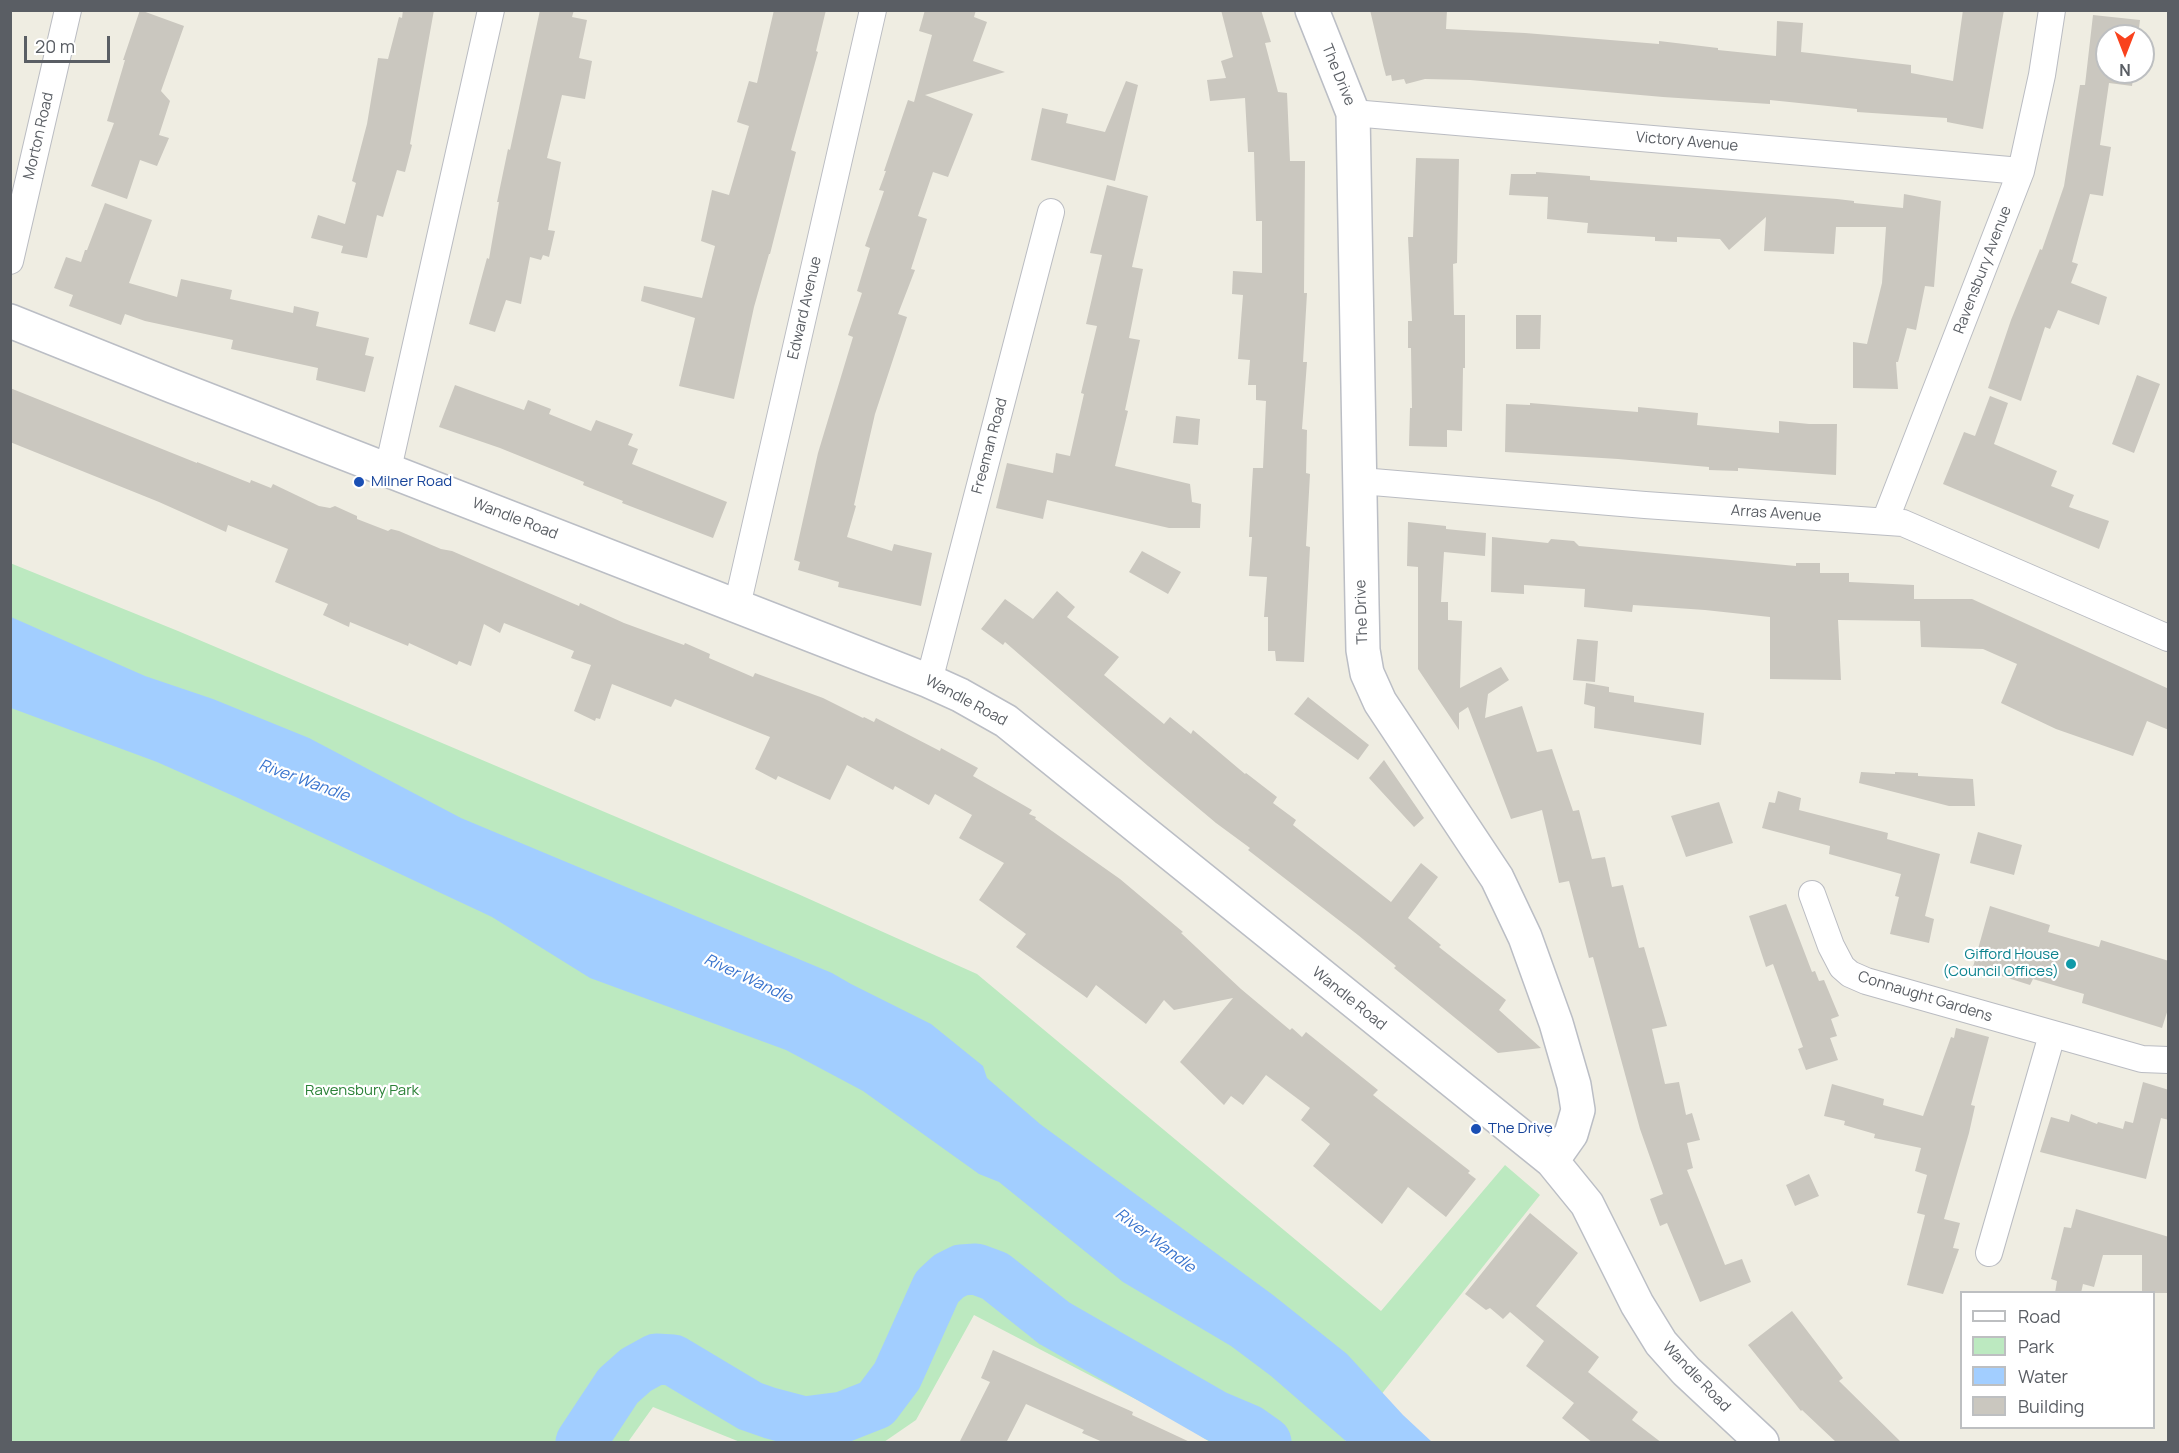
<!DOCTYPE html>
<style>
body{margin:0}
#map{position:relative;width:2179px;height:1453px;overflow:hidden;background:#efede2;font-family:Manrope,sans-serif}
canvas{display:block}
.frame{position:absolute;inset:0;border:12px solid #5a5e64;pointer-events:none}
.legend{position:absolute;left:1960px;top:1291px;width:195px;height:138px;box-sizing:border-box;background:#fff;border:2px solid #bdbfc1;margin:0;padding:8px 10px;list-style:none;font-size:18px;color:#5a5e64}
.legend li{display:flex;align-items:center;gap:12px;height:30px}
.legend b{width:30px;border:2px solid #bdbfc1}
.north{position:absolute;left:2095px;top:24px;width:60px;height:60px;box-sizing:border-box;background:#fff;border:2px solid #bdbfc1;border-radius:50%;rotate:180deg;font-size:16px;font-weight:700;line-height:24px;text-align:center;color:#5a5e64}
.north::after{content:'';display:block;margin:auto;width:21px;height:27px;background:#f9421d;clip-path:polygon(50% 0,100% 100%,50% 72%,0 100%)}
.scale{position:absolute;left:24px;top:36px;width:86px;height:27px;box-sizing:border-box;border:3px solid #5a5e64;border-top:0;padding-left:8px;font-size:18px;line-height:21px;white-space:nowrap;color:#5a5e64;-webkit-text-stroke:4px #fff;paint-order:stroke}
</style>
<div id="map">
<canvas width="2179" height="1453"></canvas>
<div class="frame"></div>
<ul class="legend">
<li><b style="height:8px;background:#fff"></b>Road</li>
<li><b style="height:16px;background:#bce9c0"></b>Park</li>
<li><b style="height:16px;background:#a2ceff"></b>Water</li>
<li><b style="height:16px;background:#cac7bf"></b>Building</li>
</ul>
<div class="north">N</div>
<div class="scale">20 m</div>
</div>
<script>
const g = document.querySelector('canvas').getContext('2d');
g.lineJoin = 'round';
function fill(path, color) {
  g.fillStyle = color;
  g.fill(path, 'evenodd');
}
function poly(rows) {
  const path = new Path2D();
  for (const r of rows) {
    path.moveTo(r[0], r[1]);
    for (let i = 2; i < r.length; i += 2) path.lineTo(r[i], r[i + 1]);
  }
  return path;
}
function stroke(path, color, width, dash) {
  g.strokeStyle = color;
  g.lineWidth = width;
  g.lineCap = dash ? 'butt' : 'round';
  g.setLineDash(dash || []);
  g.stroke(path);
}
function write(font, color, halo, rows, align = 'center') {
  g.font = font + ' Manrope,sans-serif';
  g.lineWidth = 4.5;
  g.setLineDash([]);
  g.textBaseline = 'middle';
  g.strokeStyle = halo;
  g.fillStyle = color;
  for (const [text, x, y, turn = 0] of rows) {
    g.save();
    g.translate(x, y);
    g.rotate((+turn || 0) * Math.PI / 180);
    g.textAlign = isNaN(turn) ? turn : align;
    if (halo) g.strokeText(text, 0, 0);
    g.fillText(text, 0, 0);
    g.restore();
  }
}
const green = poly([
 [10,563,178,631,798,894,977,974,1381,1311,1505,1165,1540,1195,1345,1440,1347,1442,1210,1442,1174,1419,974,1315,916,1420,884,1442,740,1442,653,1407,628,1442,11,1442]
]);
const water = poly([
 [11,617,145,676,213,699,309,738,461,818,832,973,851,984,931,1024,983,1066,987,1078,1040,1124,1273,1295,1347,1354,1403,1415,1432,1442,1347,1442,1271,1376,1231,1346,1123,1282,999,1182,979,1174,863,1091,786,1050,590,978,492,917,238,798,157,762,11,708]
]);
const river = poly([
 [581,1442,618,1386,636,1370,656,1359,673,1360,750,1406,770,1413,804,1422,843,1417,876,1404,897,1376,937,1287,949,1276,961,1270,976,1269,995,1276,1054,1323,1216,1416,1249,1430,1266,1442]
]);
const building = poly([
 [140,10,184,26,161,91,170,101,159,135,169,138,157,166,140,160,127,199,91,186,114,123,107,121,125,60,123,60],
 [403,10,434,10,410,144,412,145,405,172,397,170,383,217,377,215,367,258,341,253,343,246,311,238,318,215,345,224,356,183,352,181,367,124,378,58,388,59,399,17,402,18],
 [540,10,574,10,572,17,587,20,579,58,592,61,585,99,562,95,547,158,561,162,548,230,555,231,549,257,543,255,541,260,530,257,521,304,506,300,495,332,469,324,487,258,489,259,499,202,497,202,508,149,510,150],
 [774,10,826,10,816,51,818,52,791,150,796,152,770,254,769,254,754,307,734,399,679,386,695,318,641,301,644,286,702,298,715,246,701,241,712,190,729,195,749,126,737,122,749,81,757,83],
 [925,10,976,10,974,17,987,22,973,61,1005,72,925,95,973,114,948,177,933,172,918,216,927,219,911,269,915,270,898,314,907,317,875,414,854,505,856,506,847,537,892,551,894,544,932,553,921,606,838,587,839,582,798,570,800,562,794,560,818,453,853,337,848,335,862,293,857,291,870,248,865,246,884,191,879,190,886,171,884,171,908,100,914,102,932,35,919,31],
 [1221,10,1261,10,1271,42,1265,43,1278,92,1287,93,1290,161,1305,161,1304,293,1307,293,1303,362,1307,362,1302,429,1307,430,1306,473,1310,474,1306,546,1310,547,1304,662,1276,661,1275,651,1268,651,1268,617,1264,617,1267,577,1249,576,1252,537,1249,537,1253,468,1263,468,1266,401,1256,400,1256,385,1248,385,1250,360,1238,359,1243,295,1232,294,1233,271,1262,273,1262,221,1256,221,1254,152,1248,152,1245,98,1210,101,1207,80,1226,78,1221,61,1233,57],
 [1370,10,1447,10,1446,29,1525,33,1659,44,1659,41,1718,48,1718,50,1776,56,1777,21,1803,23,1801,52,1911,65,1911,73,1953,81,1963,10,2004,10,1983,129,1947,122,1947,118,1857,112,1857,109,1770,100,1770,104,1663,97,1470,80,1425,79,1406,84,1404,79,1392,81,1391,75,1386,76,1383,65],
 [2093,15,2140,20,2138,36,2107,36,2107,72,2134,72,2132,86,2109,83,2100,145,2111,147,2103,196,2090,194,2072,262,2078,264,2071,283,2107,297,2099,325,2058,310,2050,329,2045,327,2021,401,1988,388,2011,320,2040,249,2042,250,2064,186,2080,85,2085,85],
 [1126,81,1138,85,1115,181,1031,160,1042,108,1068,114,1066,123,1105,132],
 [1416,158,1459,159,1457,263,1453,264,1454,315,1465,315,1465,368,1463,368,1462,431,1447,430,1447,447,1409,446,1410,408,1412,408,1411,348,1408,348,1408,321,1412,321,1408,237,1413,237],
 [1536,172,1590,176,1590,180,1837,199,1854,201,1854,203,1903,208,1904,194,1941,201,1934,287,1925,286,1916,330,1907,328,1898,362,1896,362,1898,389,1853,388,1853,342,1867,344,1882,283,1886,227,1836,227,1834,254,1764,251,1766,217,1729,250,1720,239,1677,237,1677,242,1655,241,1655,237,1587,233,1588,223,1547,219,1548,197,1509,195,1511,174,1536,174],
 [1107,185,1148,196,1132,267,1143,269,1129,338,1140,340,1125,410,1128,411,1115,466,1190,484,1192,502,1201,504,1200,528,1169,528,1047,500,1043,519,996,508,1007,463,1053,473,1056,453,1070,456,1084,394,1081,393,1097,326,1086,324,1102,255,1090,253],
 [105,203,152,220,129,283,177,297,181,279,232,290,230,299,293,313,294,306,319,312,316,326,369,338,365,355,374,357,365,392,316,380,318,368,231,349,233,340,145,321,125,314,121,325,69,306,73,295,54,288,66,257,81,262,85,250,87,250],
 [1516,315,1541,315,1540,349,1516,349],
 [2137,375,2160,384,2134,453,2112,444],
 [455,385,524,410,528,400,551,409,549,414,591,431,596,420,633,434,628,445,638,449,632,464,727,502,713,538,622,503,623,501,583,485,584,482,500,448,439,427],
 [10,388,197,463,197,462,250,483,251,480,271,488,273,484,319,506,330,508,335,506,357,516,357,519,388,531,391,529,399,531,441,549,452,551,579,606,580,603,624,623,684,645,685,643,710,654,709,658,753,677,755,673,823,698,863,718,864,717,874,722,876,718,940,751,941,748,978,768,973,776,1032,810,1029,814,1036,817,1035,819,1120,879,1183,932,1181,933,1241,989,1290,1030,1292,1028,1302,1037,1306,1032,1332,1053,1378,1090,1373,1095,1470,1171,1468,1173,1476,1179,1446,1217,1408,1187,1382,1224,1313,1166,1330,1144,1301,1120,1310,1108,1266,1075,1243,1105,1231,1096,1224,1105,1180,1062,1233,998,1174,1010,1164,1000,1146,1024,1096,985,1087,998,1016,947,1026,934,979,900,1004,863,959,838,972,815,935,794,929,805,895,786,893,790,847,765,830,800,778,776,776,780,755,769,770,737,675,699,671,707,612,684,600,719,596,718,595,721,574,711,591,665,571,658,574,651,504,623,500,633,484,624,471,666,459,661,457,665,409,643,408,646,350,622,349,627,323,615,328,604,275,582,288,549,228,525,226,532,159,502,10,442],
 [1990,396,2008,403,1994,444,2057,471,2051,486,2074,495,2069,507,2109,521,2099,549,1943,484,1964,432,1975,436],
 [1530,403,1638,412,1638,407,1698,413,1697,425,1779,433,1779,421,1809,424,1837,424,1836,475,1738,468,1738,471,1709,470,1709,467,1618,459,1505,452,1506,404,1530,405],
 [1176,416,1200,419,1198,445,1173,443],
 [1408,522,1446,526,1446,529,1486,533,1485,556,1444,552,1441,602,1448,602,1448,620,1462,621,1460,688,1501,667,1509,680,1488,694,1485,718,1522,706,1537,752,1552,749,1573,811,1579,810,1592,859,1605,857,1612,887,1623,885,1639,948,1644,947,1667,1026,1652,1029,1665,1084,1679,1082,1686,1115,1692,1113,1700,1140,1687,1143,1693,1168,1687,1170,1725,1265,1742,1259,1751,1282,1700,1302,1667,1223,1660,1226,1650,1199,1663,1194,1640,1129,1593,957,1589,958,1569,881,1559,883,1542,810,1511,819,1468,707,1459,713,1459,730,1418,669,1418,567,1407,566],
 [1492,537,1548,543,1551,539,1574,541,1579,546,1796,566,1796,563,1820,563,1820,573,1849,573,1849,582,1914,585,1914,599,1972,599,2169,689,2169,730,2147,721,2133,756,2056,729,2001,703,2017,664,1983,649,1921,647,1920,621,1838,620,1841,680,1770,679,1770,617,1705,610,1633,605,1632,612,1584,607,1585,589,1524,585,1524,594,1491,592],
 [1142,551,1181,572,1168,594,1129,572],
 [1057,591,1075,607,1067,617,1119,657,1104,675,1164,724,1170,717,1191,734,1193,730,1245,774,1246,773,1277,797,1273,803,1296,820,1293,825,1391,902,1421,863,1438,877,1408,918,1441,945,1439,947,1506,1000,1499,1010,1541,1048,1498,1053,1394,968,1396,966,1358,935,1248,850,1250,848,1216,823,1148,766,1005,642,1003,645,981,629,1005,599,1033,619],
 [1577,639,1598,641,1595,682,1573,680],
 [1586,683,1609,687,1609,692,1634,696,1634,702,1704,713,1701,745,1594,728,1595,707,1584,704],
 [1308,697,1369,745,1358,760,1294,714],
 [1384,760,1424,818,1414,827,1369,778],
 [1861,772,1895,774,1895,772,1918,773,1918,776,1973,779,1975,806,1949,806,1859,783],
 [1778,791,1801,798,1799,810,1888,833,1887,839,1940,854,1925,916,1934,919,1929,943,1890,934,1899,897,1895,896,1901,874,1829,854,1830,846,1762,828,1769,802,1775,803],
 [1719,802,1733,843,1686,857,1671,816],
 [1978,832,2022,845,2014,875,1970,863],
 [1786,904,1812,972,1815,971,1819,981,1824,980,1839,1016,1831,1019,1837,1036,1830,1038,1838,1060,1806,1070,1798,1049,1803,1047,1773,964,1766,967,1749,916],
 [1990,906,2050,925,2048,932,2099,947,2101,940,2169,961,2169,1006,2162,1028,2082,1003,2084,994,2033,979,2030,985,1973,967],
 [1956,1028,1989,1037,1971,1105,1975,1106,1969,1133,1944,1219,1960,1223,1953,1248,1959,1249,1943,1294,1907,1285,1925,1215,1917,1213,1927,1175,1915,1171,1921,1148,1874,1138,1875,1134,1844,1125,1845,1121,1824,1116,1832,1084,1884,1099,1883,1105,1923,1116,1951,1037,1954,1038],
 [2143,1082,2169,1090,2169,1120,2161,1118,2146,1179,2040,1152,2051,1117,2069,1122,2071,1114,2097,1124,2098,1122,2123,1129,2125,1121,2133,1123],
 [1809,1174,1819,1196,1795,1206,1786,1185],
 [2076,1209,2169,1237,2169,1293,2142,1293,2142,1255,2103,1255,2094,1287,2083,1284,2081,1293,2055,1293,2057,1281,2051,1279,2064,1227,2071,1228],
 [1530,1213,1578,1253,1536,1306,1599,1357,1588,1372,1638,1412,1632,1420,1662,1443,1593,1443,1562,1418,1574,1403,1526,1366,1544,1341,1510,1312,1503,1319,1490,1308,1486,1310,1465,1294],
 [1792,1311,1843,1378,1839,1381,1902,1443,1837,1443,1802,1410,1801,1411,1748,1345],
 [993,1350,1133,1412,1132,1415,1192,1443,1105,1443,1082,1433,1084,1430,1026,1404,1006,1443,959,1443,990,1382,981,1378]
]);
const street = poly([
 [1353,113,2021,171],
 [10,261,68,10],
 [388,469,491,10],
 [1361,481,1645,505,1903,523,2168,638],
 [1885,521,2021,171,2042,75,2052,10],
 [737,606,873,10],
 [929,681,1051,212],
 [1812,894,1831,946,1842,967,1850,974,1866,981,2142,1059,2168,1060],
 [1989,1253,2052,1035]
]);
const secondary = poly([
 [1312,10,1353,113,1362,605,1363,650,1367,673,1380,702,1497,878,1525,937,1556,1023,1574,1085,1578,1110,1571,1134,1552,1161],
 [10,321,172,386,929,681,960,695,1006,721,1552,1161,1587,1204,1637,1304,1661,1343,1686,1371,1762,1442]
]);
const markers = [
 [359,482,6,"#1a4fb4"],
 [2071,964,6,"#0f9aa8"],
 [1476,1129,6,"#1a4fb4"]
];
const streetNames = [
 ["The Drive",1338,75,68],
 ["Morton Road",39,136,-77],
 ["Victory Avenue",1687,142,5],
 ["Ravensbury Avenue",1983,270,-69],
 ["Edward Avenue",805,308,-77],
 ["Freeman Road",990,446,-75],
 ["Arras Avenue",1776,514,4],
 ["Wandle Road",515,519,21],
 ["The Drive",1362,612,-92],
 ["Wandle Road",966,701,28],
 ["Connaught Gardens",1925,997,17],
 ["Wandle Road",1349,999,39],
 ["Wandle Road",1696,1377,46]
];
const transitNames = [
 ["Milner Road",371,482],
 ["The Drive",1488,1129]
];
const cultureNames = [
 ["Gifford House",2059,955],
 ["(Council Offices)",2059,972]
];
const parkNames = [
 ["Ravensbury Park",362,1091]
];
const waterNames = [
 ["River Wandle",304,781,20],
 ["River Wandle",748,979,25],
 ["River Wandle",1155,1241,37]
];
fill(green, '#bce9c0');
fill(water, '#a2ceff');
stroke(river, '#a2ceff', 51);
fill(building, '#cac7bf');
stroke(street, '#babcc2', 28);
stroke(secondary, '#bbbec5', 36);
stroke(street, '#fff', 26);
stroke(secondary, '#fff', 33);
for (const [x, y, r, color] of markers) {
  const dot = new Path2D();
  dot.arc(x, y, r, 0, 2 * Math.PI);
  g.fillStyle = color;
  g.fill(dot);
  stroke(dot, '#fff', 2);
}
write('15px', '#5a5e64', '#fff', streetNames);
write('15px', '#164399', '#fff', transitNames, 'left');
write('15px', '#0d838f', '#fff', cultureNames, 'right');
write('15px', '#2c8238', '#fff', parkNames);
write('italic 16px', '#3974ce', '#fff', waterNames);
</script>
